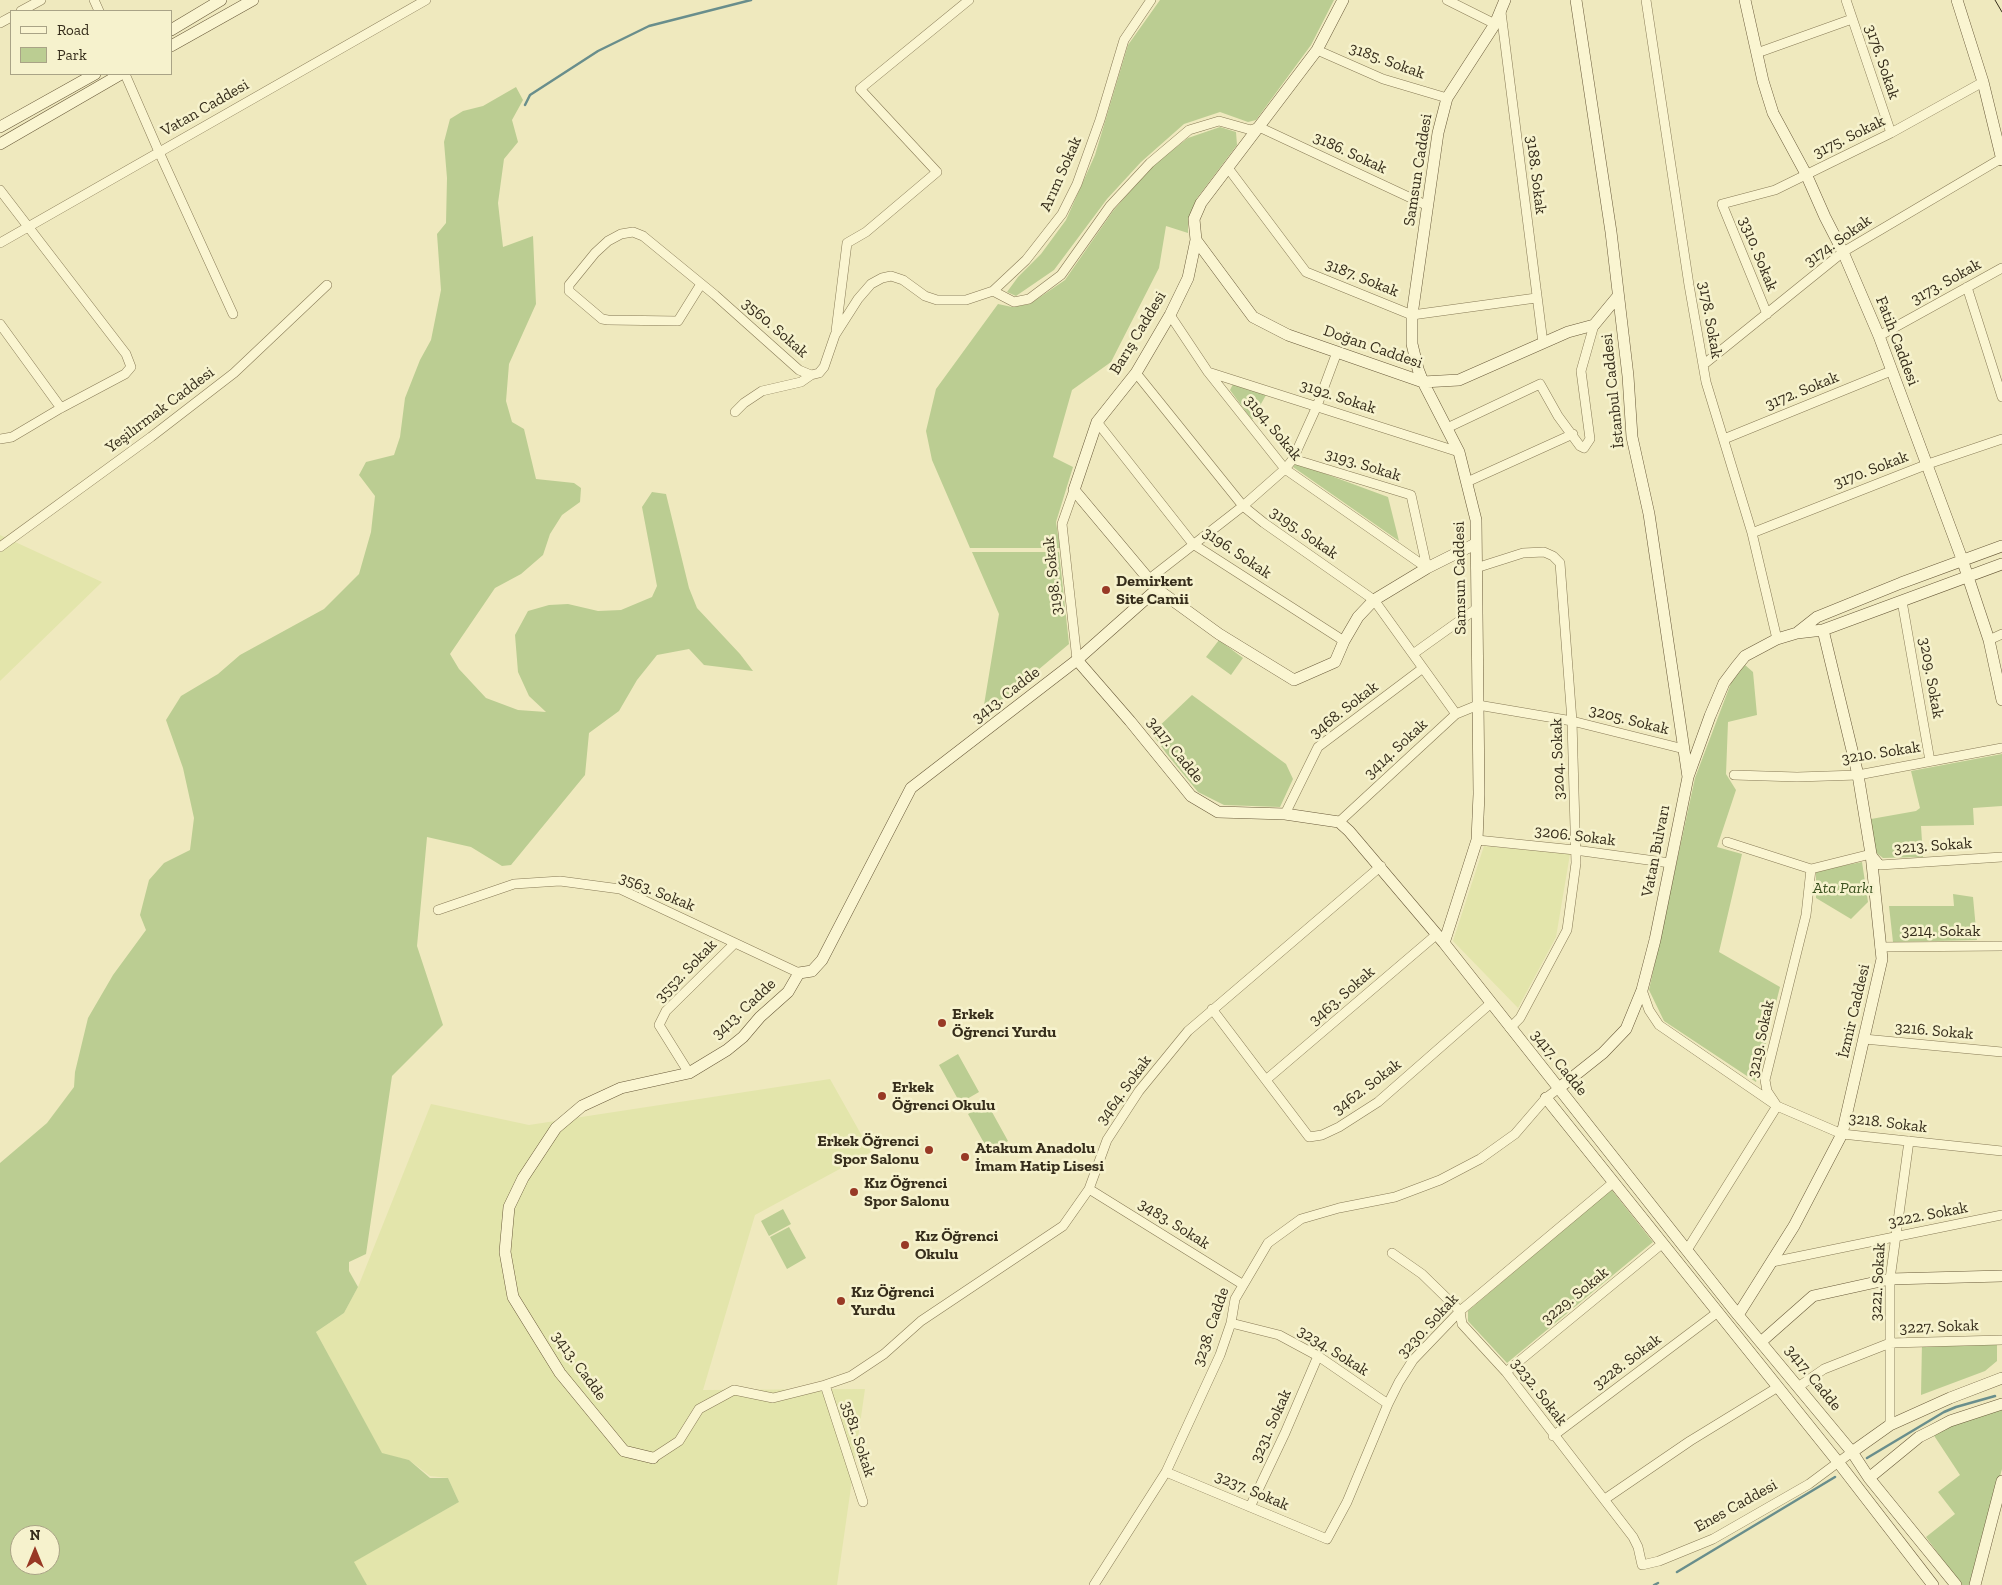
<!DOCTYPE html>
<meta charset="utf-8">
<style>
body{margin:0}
#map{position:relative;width:2002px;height:1585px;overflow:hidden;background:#efe9be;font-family:"Zilla Slab",serif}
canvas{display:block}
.legend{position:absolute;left:10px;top:10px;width:162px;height:65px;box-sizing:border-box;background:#f6f2cd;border:1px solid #a9a386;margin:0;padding:6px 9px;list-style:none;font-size:15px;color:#362d1b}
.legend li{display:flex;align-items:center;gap:10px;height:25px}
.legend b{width:25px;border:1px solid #a9a386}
.north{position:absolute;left:10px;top:1525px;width:50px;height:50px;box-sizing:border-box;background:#f6f2cd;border:1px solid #a9a386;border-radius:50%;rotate:0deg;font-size:14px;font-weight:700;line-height:20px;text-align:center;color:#362d1b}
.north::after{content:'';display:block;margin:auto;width:18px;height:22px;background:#983925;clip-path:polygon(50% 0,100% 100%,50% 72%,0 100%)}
</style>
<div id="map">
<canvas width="2002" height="1585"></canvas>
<ul class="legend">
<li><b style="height:6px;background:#faf5d1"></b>Road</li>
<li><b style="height:14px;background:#bbcd92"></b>Park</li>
</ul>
<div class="north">N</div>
</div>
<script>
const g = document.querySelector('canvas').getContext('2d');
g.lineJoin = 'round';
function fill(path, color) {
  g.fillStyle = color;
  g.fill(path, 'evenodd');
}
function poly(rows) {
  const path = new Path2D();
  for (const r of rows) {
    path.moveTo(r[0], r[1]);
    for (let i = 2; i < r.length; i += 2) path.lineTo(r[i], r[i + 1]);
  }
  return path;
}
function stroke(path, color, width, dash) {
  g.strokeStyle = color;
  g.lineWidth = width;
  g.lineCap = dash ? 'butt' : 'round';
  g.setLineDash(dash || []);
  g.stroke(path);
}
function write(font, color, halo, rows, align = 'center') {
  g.font = font + ' "Zilla Slab",serif';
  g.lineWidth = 5;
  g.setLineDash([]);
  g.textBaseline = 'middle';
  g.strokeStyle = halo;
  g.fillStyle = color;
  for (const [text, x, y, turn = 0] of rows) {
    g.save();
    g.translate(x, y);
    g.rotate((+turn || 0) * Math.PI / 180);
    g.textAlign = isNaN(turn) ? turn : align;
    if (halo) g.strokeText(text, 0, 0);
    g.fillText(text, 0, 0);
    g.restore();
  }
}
const farmland = poly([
 [0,535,102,582,0,681],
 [1484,846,1570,854,1556,937,1518,1008,1453,941],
 [830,1079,871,1152,755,1215,703,1390,865,1389,837,1585,367,1585,353,1562,459,1502,448,1478,430,1476,409,1460,382,1454,316,1332,344,1313,358,1287,431,1104,529,1125]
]);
const green = poly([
 [1160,0,1334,0,1311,45,1256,120,1248,122,1220,112,1184,124,1141,162,1107,199,1054,270,1016,296,1007,292,1018,277,1041,254,1066,220,1095,155,1128,45],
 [516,87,523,100,512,120,518,142,504,159,498,203,503,247,533,236,536,304,509,364,506,401,512,422,524,429,536,479,574,483,581,488,580,502,562,515,550,534,543,555,521,574,495,588,450,654,459,669,486,698,518,710,546,712,529,696,518,672,515,635,528,611,549,605,568,604,598,611,621,610,652,597,657,586,642,507,652,492,666,494,689,588,697,608,740,654,753,671,704,665,689,649,657,655,637,680,619,711,589,733,585,775,511,865,502,866,471,847,427,837,417,946,443,1025,392,1076,366,1254,349,1262,349,1271,358,1287,344,1313,316,1332,382,1453,409,1460,430,1478,448,1478,459,1502,354,1562,367,1585,0,1585,0,1163,47,1123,74,1087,75,1072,88,1018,113,975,146,930,140,915,149,880,164,863,190,850,194,818,183,768,166,720,181,696,218,674,240,655,324,609,359,574,371,532,375,496,359,475,366,462,394,455,400,437,405,398,420,360,431,340,441,290,437,234,446,223,447,178,444,142,450,119,463,111,483,106],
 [20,1535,50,1535,50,1565,20,1565],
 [1220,127,1236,132,1237,145,1197,198,1188,220,1188,233,1166,226,1159,268,1111,362,1072,390,1053,457,1073,467,1056,522,1060,548,970,548,932,460,926,431,936,389,998,304,1012,307,1030,304,1065,280,1113,211,1152,166,1188,138],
 [1233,384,1266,395,1252,420,1230,390],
 [1296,463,1388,497,1399,541,1293,467],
 [972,552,1059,552,1069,644,982,717,999,614],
 [1219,640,1243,658,1231,675,1206,657],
 [1745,665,1753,672,1757,715,1728,722,1726,774,1736,790,1717,847,1742,854,1719,952,1780,987,1756,1082,1664,1021,1649,990,1695,778,1731,683],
 [1192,695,1286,764,1293,779,1280,807,1224,805,1198,792,1166,753,1152,733],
 [2002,754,2002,806,1973,808,1974,825,1921,826,1923,857,1883,858,1875,852,1871,819,1916,811,1920,808,1911,771],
 [1862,862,1868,902,1851,919,1816,898,1816,871],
 [1953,894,1973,897,1977,940,1893,942,1889,906,1954,906],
 [958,1054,979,1092,960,1103,939,1065],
 [987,1103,1008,1141,989,1152,968,1114],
 [1611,1189,1653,1242,1507,1363,1468,1321,1468,1311],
 [783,1209,791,1224,769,1236,761,1221],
 [789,1227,806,1258,787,1269,770,1237],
 [1922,1342,1997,1345,1997,1361,1985,1371,1921,1395],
 [2002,1407,2002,1469,1970,1585,1961,1585,1926,1537,1955,1514,1938,1492,1960,1475,1931,1431]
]);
const stream = poly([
 [525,105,530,95,598,51,649,26,751,0],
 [1867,1458,1944,1412,1956,1407,1995,1396],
 [1677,1572,1835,1477],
 [1654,1585,1658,1583]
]);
const street = poly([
 [94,0,99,11],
 [1447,0,1495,24],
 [1646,0,1689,285,1706,382,1752,533,1777,639],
 [1846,0,1891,133],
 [21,11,41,0],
 [1501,12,1543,343],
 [0,23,11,17],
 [1317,50,1383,79,1447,98],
 [1757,53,1852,19],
 [125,74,159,152,233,314],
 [1228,168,1306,272,1412,315,1536,298],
 [0,190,126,354,131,367,125,374,61,408,12,437,0,439],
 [0,243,426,0],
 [701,284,678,321,608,320,602,319,569,291,569,285,595,253,608,241,621,234,633,232,643,236,715,295,799,370,811,375],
 [1967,287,2002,397],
 [993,291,1014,302,1029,299,1061,275,1110,206,1150,163,1189,130,1219,121,1251,130,1259,127,1428,206],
 [1767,314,1722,204,1775,190,1891,133,1983,82],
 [1170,315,1208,372,1285,469,1427,568],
 [0,324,61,408],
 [836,331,847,243,866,232,937,172,860,89,969,0],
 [1879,336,2002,268],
 [1703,365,1843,252,2002,158],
 [1208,372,1459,452],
 [1136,373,1243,506,1264,523,1374,600,1456,714],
 [735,412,744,403,762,391,801,382,811,375,819,373,824,367,835,335,858,299,871,284,882,278,891,276,903,280,925,296,937,300,966,300,993,291,1026,260,1062,214,1077,184,1100,120,1124,40,1151,0],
 [1097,422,1193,544,1344,641],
 [1447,428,1540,384,1558,416,1580,446,1584,448,1590,439,1581,371,1594,325],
 [1724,439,1891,371],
 [1293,459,1411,495,1427,568],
 [1467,482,1573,434],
 [1074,490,1062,524,1077,660],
 [1752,533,1928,464,2002,439],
 [0,547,151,437,234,373,327,285],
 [1476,568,1523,553,1544,552,1553,556,1560,563,1572,721,1576,863,1567,930,1520,1018,1510,1028],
 [1148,580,1243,506,1285,469,1293,459,1317,406,1337,352],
 [1902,601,1930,761],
 [1989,640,2002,634],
 [1413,654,1476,609],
 [1734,775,1797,777,1858,775,2002,748],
 [1285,814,1318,747,1423,668],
 [1339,822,1456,714,1478,705,1572,721,1684,749],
 [1477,840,1575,850,1670,863],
 [1727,842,1811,869,1871,854,1880,865,2002,857],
 [438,910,514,884,560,881,620,889,799,973],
 [1880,947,2002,946],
 [1642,990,1649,1010,1659,1025,1777,1106,1842,1134,2002,1151],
 [1212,1009,1309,1137,1322,1135,1339,1127,1378,1102,1491,1003],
 [1864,1039,2002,1052],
 [689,1073,659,1025,666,1011,735,943],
 [1267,1079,1436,935],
 [1089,1189,1242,1284],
 [1687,1250,1777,1106,1767,1091,1765,1080,1806,915,1811,869],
 [1392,1253,1422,1274,1460,1311,1462,1324,1506,1372,1633,1537,1638,1547,1642,1565,1659,1561,1713,1539,1809,1484,1852,1452],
 [1772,1262,2002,1215],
 [1231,1323,1279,1335,1318,1356,1388,1404],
 [1506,1372,1663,1243],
 [825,1385,863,1502],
 [1798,1387,1824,1369,1890,1343,2002,1340],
 [1890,1425,1890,1279,1909,1141],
 [1553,1436,1718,1312],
 [653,1458,679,1441,699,1409,734,1390,773,1398,825,1385,851,1376,884,1354,921,1321,1063,1226,1089,1189,1107,1140,1139,1091,1188,1031,1381,866],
 [1166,1472,1327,1539,1347,1502,1388,1404,1399,1382,1413,1360,1460,1311,1614,1182],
 [1605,1499,1690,1441,1778,1387],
 [1250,1507,1285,1433,1318,1356],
 [1094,1585,1166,1472,1220,1355,1231,1323,1235,1299,1268,1243,1301,1219,1339,1208,1395,1197,1440,1180,1480,1159,1515,1134,1546,1098,1559,1088]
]);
const secondary = poly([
 [1343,0,1317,50,1201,203,1194,219,1196,240,1188,278,1170,315,1136,373,1097,422,1074,490,1157,589,1219,634,1294,680,1335,662,1344,641,1358,617,1374,600,1427,568,1475,544],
 [1576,0,1611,232,1628,376,1632,437,1649,514,1688,777],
 [1745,0,1763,81,1773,113,1806,174,1825,217,1843,252,1879,336,1962,559,1989,640,2002,700],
 [1957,0,1983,82,2002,160],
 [171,30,221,0],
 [171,46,253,0],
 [0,127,95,74],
 [0,144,121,74],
 [1196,240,1253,317,1288,335,1423,382,1459,380,1568,332,1594,325,1618,296],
 [1798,632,1817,617,1901,583,2002,546],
 [1077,660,1130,721,1191,796,1218,812,1285,814,1339,822,1349,831,1444,943,1738,1315,1852,1452,1869,1478,1956,1585],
 [1444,943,1477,840,1479,794,1476,520,1459,452,1423,382,1418,369,1412,344,1412,315,1438,133,1447,98,1495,24,1505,0],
 [1559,1088,1603,1053,1626,1029,1642,990,1655,940,1688,777,1710,716,1724,683,1736,667,1745,656,1777,639,1797,633,1823,630,2002,564],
 [1546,1098,1838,1462,1933,1585],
 [1738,1315,1794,1226,1842,1134,1882,959,1871,854,1858,775,1823,630],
 [1762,1341,1813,1296,1890,1279,2002,1276],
 [1852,1452,1890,1425,1950,1398,2002,1378],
 [653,1458,624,1451,560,1373,513,1297,505,1252,509,1207,523,1178,556,1128,582,1106,621,1088,689,1073,727,1050,743,1037,760,1017,788,992,799,973,812,971,822,960,911,788,1077,660,1157,589],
 [1869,1478,1919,1437,1931,1431,1950,1421,2002,1404],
 [1975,1585,2002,1481]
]);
const tram = poly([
 [1995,0,2002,12]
]);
const markers = [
 [1106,590,5,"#983925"],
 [942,1023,5,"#983925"],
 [882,1096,5,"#983925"],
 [929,1150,5,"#983925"],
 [965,1157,5,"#983925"],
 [854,1192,5,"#983925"],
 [905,1245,5,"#983925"],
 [841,1301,5,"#983925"]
];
const streetNames = [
 ["3185. Sokak",1387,61,20],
 ["3176. Sokak",1882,62,71],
 ["Vatan Caddesi",205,108,-30],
 ["3175. Sokak",1849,137,-26],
 ["3186. Sokak",1350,153,25],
 ["Samsun Caddesi",1418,170,-81],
 ["Arım Sokak",1061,174,-66],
 ["3188. Sokak",1536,175,83],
 ["3174. Sokak",1838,241,-35],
 ["3310. Sokak",1758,254,68],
 ["3187. Sokak",1362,278,22],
 ["3173. Sokak",1946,282,-29],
 ["3178. Sokak",1710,320,80],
 ["3560. Sokak",775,328,41],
 ["Barış Caddesi",1138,333,-59],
 ["Fatih Caddesi",1897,341,69],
 ["Doğan Caddesi",1373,347,19],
 ["İstanbul Caddesi",1613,391,-96],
 ["3172. Sokak",1802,391,-22],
 ["3192. Sokak",1338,397,18],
 ["Yeşilırmak Caddesi",160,410,-37],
 ["3194. Sokak",1273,428,50],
 ["3193. Sokak",1363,465,17],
 ["3170. Sokak",1871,470,-21],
 ["3195. Sokak",1304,533,35],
 ["3196. Sokak",1237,553,34],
 ["3198. Sokak",1053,576,-96],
 ["Samsun Caddesi",1460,578,-91],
 ["3209. Sokak",1931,678,80],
 ["3413. Cadde",1006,695,-38],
 ["3468. Sokak",1344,710,-38],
 ["3205. Sokak",1629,720,14],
 ["3414. Sokak",1396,749,-43],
 ["3417. Cadde",1175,750,51],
 ["3210. Sokak",1881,753,-9],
 ["3204. Sokak",1558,759,-92],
 ["3206. Sokak",1575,836,7],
 ["3213. Sokak",1933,846,-4],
 ["Vatan Bulvarı",1656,851,-79],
 ["3563. Sokak",657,892,22],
 ["3214. Sokak",1941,931],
 ["3552. Sokak",686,971,-46],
 ["3463. Sokak",1342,996,-41],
 ["3413. Cadde",744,1009,-43],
 ["İzmir Caddesi",1854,1011,-77],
 ["3216. Sokak",1934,1031,5],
 ["3219. Sokak",1761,1039,-78],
 ["3417. Cadde",1559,1063,51],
 ["3462. Sokak",1367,1087,-37],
 ["3464. Sokak",1124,1090,-54],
 ["3218. Sokak",1888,1123,7],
 ["3222. Sokak",1928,1215,-11],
 ["3483. Sokak",1174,1224,32],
 ["3221. Sokak",1878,1282,-87],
 ["3229. Sokak",1575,1296,-39],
 ["3230. Sokak",1428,1326,-47],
 ["3238. Cadde",1211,1327,-71],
 ["3227. Sokak",1939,1327,-2],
 ["3234. Sokak",1333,1351,32],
 ["3228. Sokak",1627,1362,-37],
 ["3413. Cadde",579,1366,54],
 ["3417. Cadde",1813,1378,51],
 ["3232. Sokak",1539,1392,52],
 ["3231. Sokak",1271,1426,-66],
 ["3581. Sokak",858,1439,72],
 ["3237. Sokak",1252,1491,23],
 ["Enes Caddesi",1736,1506,-29]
];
const poiNames = [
 ["Demirkent",1116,581],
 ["Site Camii",1116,599],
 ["Erkek",952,1014],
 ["Öğrenci Yurdu",952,1032],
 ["Erkek",892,1087],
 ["Öğrenci Okulu",892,1105],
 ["Erkek Öğrenci",919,1141,"right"],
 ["Spor Salonu",919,1159,"right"],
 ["Atakum Anadolu",975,1148],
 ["İmam Hatip Lisesi",975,1166],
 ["Kız Öğrenci",864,1183],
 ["Spor Salonu",864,1201],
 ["Kız Öğrenci",915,1236],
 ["Okulu",915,1254],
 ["Kız Öğrenci",851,1292],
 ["Yurdu",851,1310]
];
const parkNames = [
 ["Ata Parkı",1843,888]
];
fill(farmland, '#e3e5ab');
fill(green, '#bbcd92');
stroke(stream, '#698e8c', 2.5);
stroke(street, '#877a56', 10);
stroke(secondary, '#695a3a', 12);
stroke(street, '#faf5d1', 9);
stroke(secondary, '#faf5d1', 11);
stroke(tram, '#362d1b', 1);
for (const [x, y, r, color] of markers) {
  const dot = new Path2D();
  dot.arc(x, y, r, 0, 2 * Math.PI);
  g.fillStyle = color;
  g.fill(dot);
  stroke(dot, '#f6f2cd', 2);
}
write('16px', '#362d1b', '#f6f2cd', streetNames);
write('bold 16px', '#362d1b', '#f6f2cd', poiNames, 'left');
write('italic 16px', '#3d5321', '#f6f2cd', parkNames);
</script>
